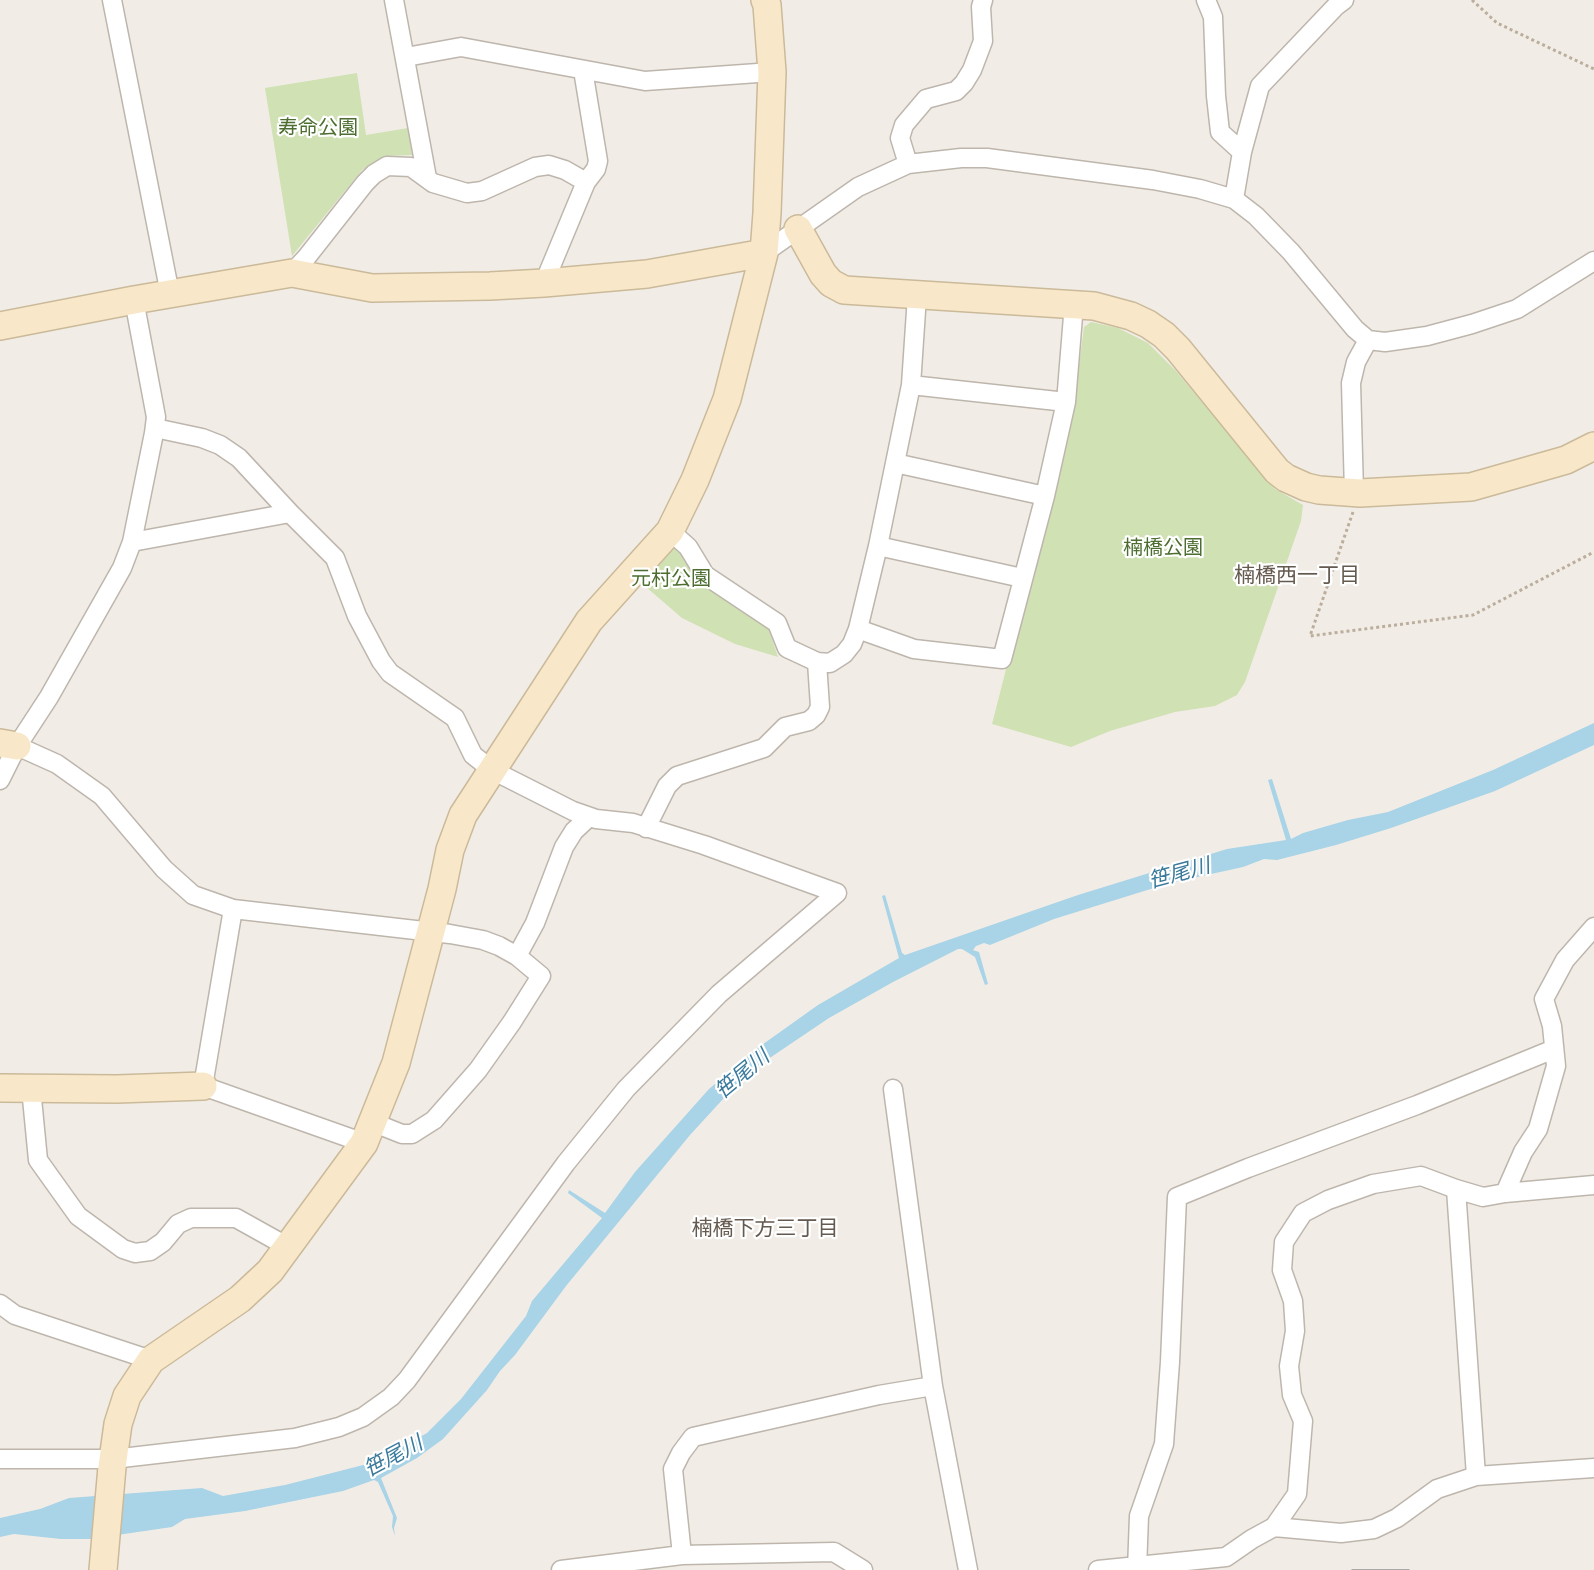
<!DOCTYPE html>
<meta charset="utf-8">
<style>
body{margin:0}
canvas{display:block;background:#f1ede6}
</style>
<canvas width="1594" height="1570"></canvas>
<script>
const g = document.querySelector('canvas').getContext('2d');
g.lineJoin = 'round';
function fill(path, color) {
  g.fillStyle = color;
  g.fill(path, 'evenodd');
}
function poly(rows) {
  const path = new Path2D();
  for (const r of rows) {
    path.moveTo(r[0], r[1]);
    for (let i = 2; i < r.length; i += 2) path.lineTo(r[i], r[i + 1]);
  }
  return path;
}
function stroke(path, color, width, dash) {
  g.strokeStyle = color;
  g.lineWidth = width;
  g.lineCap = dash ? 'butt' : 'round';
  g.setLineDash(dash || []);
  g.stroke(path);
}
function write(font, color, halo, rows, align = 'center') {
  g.font = font + ' Barlow,"Noto Sans JP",sans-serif';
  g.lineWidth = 4.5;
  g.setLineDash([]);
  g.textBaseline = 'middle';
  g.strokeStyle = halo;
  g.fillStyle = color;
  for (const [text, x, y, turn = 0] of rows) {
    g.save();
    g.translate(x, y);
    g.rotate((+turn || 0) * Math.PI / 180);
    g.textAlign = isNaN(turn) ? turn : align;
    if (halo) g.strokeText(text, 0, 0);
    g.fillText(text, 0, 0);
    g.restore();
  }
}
const green = poly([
 [357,73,366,135,408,128,412,155,386,156,362,170,292,256,265,88],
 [1091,322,1118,328,1148,343,1175,370,1275,489,1303,505,1301,521,1245,682,1237,695,1215,706,1175,712,1110,731,1071,747,992,724,1074,404,1084,327],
 [669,543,767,624,778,657,735,644,682,618,639,581]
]);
const water = poly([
 [1594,723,1594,745,1495,791,1391,828,1336,845,1277,860,1264,859,1243,867,1170,883,1054,919,990,945,984,943,976,946,973,950,979,952,988,984,985,985,975,957,962,949,958,949,893,982,829,1018,746,1074,690,1135,566,1286,515,1355,500,1371,487,1390,443,1439,417,1458,381,1478,397,1518,394,1528,395,1536,392,1527,393,1516,378,1482,374,1480,343,1491,245,1511,185,1519,172,1527,90,1539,61,1539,14,1534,0,1537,0,1518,40,1509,69,1498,202,1488,223,1496,285,1485,375,1462,427,1433,461,1399,526,1316,532,1301,602,1218,568,1193,569,1190,605,1213,635,1172,709,1089,759,1047,818,1005,899,958,882,896,885,895,902,953,905,955,1078,895,1227,849,1286,840,1268,780,1272,779,1291,839,1303,833,1348,820,1388,812,1493,770]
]);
const path = poly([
 [1472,0,1497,23,1594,69],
 [1353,512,1310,636,1473,615,1594,552]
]);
const street = poly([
 [112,0,170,294],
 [394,0,427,178],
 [1206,0,1213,17,1216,96,1220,132,1242,152],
 [406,57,461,47,645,81,772,72],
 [908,164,900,138,904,125,926,99,956,91,964,83,972,70,983,41,981,7,983,0],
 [1234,199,1242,152,1260,86,1336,6,1344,0],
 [764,253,858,187,908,164,961,158,987,158,1153,180,1200,189,1234,199,1256,216,1291,252,1355,329,1368,340,1385,342,1427,336,1472,324,1517,309,1594,261],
 [292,273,306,258,365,183,374,174,387,166,411,167,433,183,467,193,482,191,535,167,549,165,565,170,586,182],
 [544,283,586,182,596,169,598,161,583,70],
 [911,385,1066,402],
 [155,428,202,438,220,445,239,458,290,513],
 [895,463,1045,496],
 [1354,492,1351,383,1356,362,1368,340],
 [670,531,688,547,705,575,777,623,787,648,817,662,830,663,844,654,852,644,858,629,878,546,911,385,917,296],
 [878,546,1022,578],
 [858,629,914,649,1002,659,1045,496,1066,402,1074,304],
 [17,746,57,764,102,796,164,869,193,895,233,909,450,934,483,940,499,946,517,956,541,976,512,1022,478,1070,434,1120,412,1134,402,1134,372,1122],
 [0,780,17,746,49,697,122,568,132,542,154,433,156,417,134,300],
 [646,828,667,786,677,776,764,748,785,727,809,721,816,715,820,707,817,662],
 [233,909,203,1086,364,1143],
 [517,956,535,923,564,847,574,831,589,817],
 [31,1088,38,1160,78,1216,123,1249,135,1253,150,1251,163,1242,178,1224,191,1218,236,1218,288,1247],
 [893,1089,933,1386,968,1570],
 [1456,1189,1476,1476],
 [1505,1193,1523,1152,1538,1129,1556,1066,1552,1026,1544,999,1565,960,1594,927],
 [0,1304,15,1315,151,1360],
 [0,1459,113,1459,295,1438,339,1427,363,1417,391,1397,407,1380,566,1163,626,1089,719,994,837,893,704,845,633,823,596,819,573,811,492,770,473,755,455,718,390,673,381,661,357,616,335,558,290,513,132,542],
 [1274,1527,1341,1533,1374,1529,1397,1518,1437,1489,1476,1476,1594,1468],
 [682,1555,673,1469,681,1453,693,1437,879,1395,933,1386],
 [561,1570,682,1555,834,1552,863,1570],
 [1098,1570,1226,1557,1252,1539,1274,1527,1297,1494,1303,1421,1292,1395,1289,1366,1295,1331,1293,1301,1282,1270,1284,1242,1303,1213,1328,1200,1373,1184,1421,1176,1456,1189,1483,1197,1505,1193,1594,1185],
 [1137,1570,1139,1516,1164,1444,1170,1362,1177,1197,1248,1168,1417,1105,1554,1049]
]);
const secondary = poly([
 [798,229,823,274,831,283,844,290,1094,306,1131,316,1148,324,1164,335,1178,349,1277,471,1286,478,1306,487,1319,490,1360,493,1471,487,1566,460,1594,446],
 [0,326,134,300,292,273,372,288,490,286,544,283,647,274,764,253],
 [0,743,17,746],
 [0,1088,117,1089,203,1086],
 [103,1570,112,1467,118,1424,127,1396,151,1360,240,1299,270,1271,364,1143,396,1063,442,889,450,850,463,815,589,621,670,531,695,480,727,399,764,253,767,213,772,72,767,5,765,0]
]);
const tram = poly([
 [1352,1570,1409,1570]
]);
const parkNames = [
 ["寿命公園",318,127],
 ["楠橋公園",1163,547],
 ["元村公園",671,578]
];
const neighbourhoodNames = [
 ["楠橋西一丁目",1297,575],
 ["楠橋下方三丁目",765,1228]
];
const waterNames = [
 ["笹尾川",1179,873,-15],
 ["笹尾川",742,1074,-40],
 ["笹尾川",393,1456,-28]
];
fill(green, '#d0e1b3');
fill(water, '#a9d3e7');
stroke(street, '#beb6ad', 21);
stroke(secondary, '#cbba9a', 30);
stroke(path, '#bbae9d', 3, [3, 3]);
stroke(street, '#fff', 18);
stroke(secondary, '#f8e8c9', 27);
stroke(tram, '#949494', 1.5);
write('20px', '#4d6e30', '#fff', parkNames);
write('21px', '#645a4f', '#fff', neighbourhoodNames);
write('italic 21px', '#3a7a9b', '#fff', waterNames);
</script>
